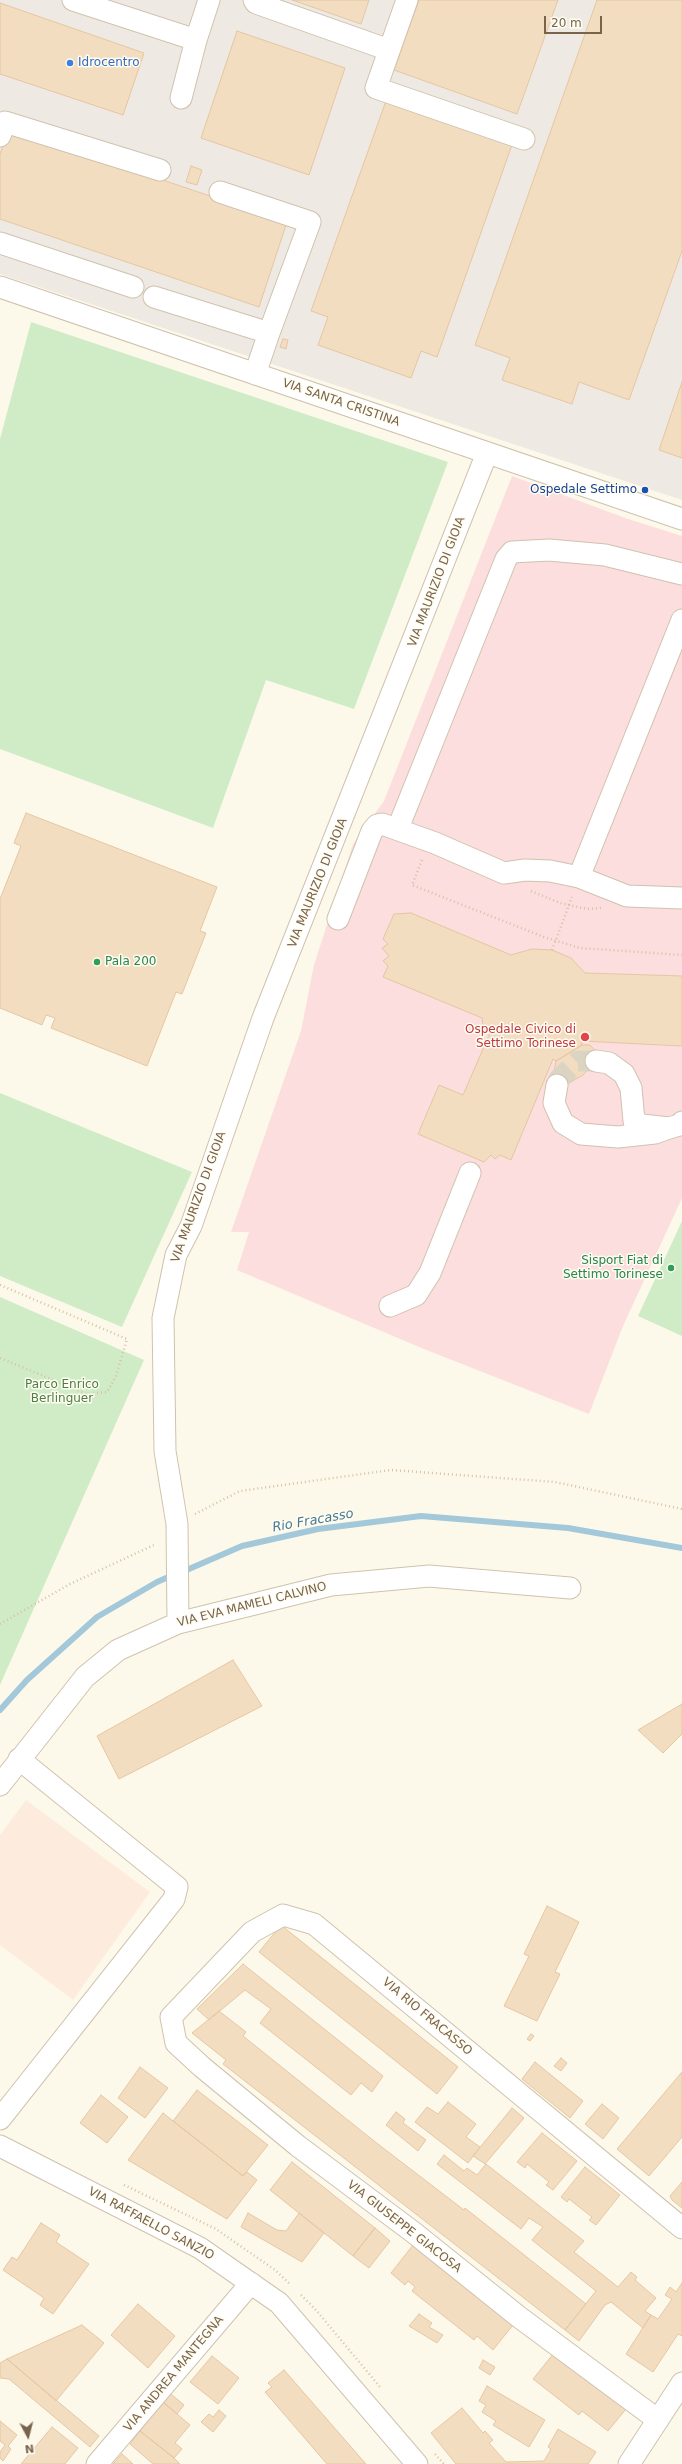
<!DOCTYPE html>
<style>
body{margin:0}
#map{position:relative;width:682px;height:2464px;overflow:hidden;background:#fdf9ea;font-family:"DejaVu Sans",sans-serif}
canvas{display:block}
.north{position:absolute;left:8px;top:2416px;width:40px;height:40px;-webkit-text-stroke:3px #fffcf1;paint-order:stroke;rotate:173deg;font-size:11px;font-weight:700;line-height:16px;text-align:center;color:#79634c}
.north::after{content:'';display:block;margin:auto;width:14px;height:18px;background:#79634c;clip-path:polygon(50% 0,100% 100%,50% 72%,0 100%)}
.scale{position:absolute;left:544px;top:16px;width:58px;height:18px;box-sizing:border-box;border:2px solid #79634c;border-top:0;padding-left:5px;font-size:12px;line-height:14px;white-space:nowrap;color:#79634c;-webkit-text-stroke:3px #fffcf1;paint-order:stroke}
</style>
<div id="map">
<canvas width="682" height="2464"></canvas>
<div class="north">N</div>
<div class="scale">20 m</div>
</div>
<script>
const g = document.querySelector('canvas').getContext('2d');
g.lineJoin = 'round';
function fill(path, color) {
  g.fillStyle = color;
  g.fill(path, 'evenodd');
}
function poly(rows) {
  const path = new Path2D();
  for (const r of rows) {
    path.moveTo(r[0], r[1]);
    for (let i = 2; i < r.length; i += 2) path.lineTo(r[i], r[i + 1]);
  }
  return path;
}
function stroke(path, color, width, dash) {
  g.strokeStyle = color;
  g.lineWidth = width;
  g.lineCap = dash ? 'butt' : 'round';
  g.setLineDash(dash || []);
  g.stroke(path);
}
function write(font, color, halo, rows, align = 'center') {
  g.font = font + ' "DejaVu Sans",sans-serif';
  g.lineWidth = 3;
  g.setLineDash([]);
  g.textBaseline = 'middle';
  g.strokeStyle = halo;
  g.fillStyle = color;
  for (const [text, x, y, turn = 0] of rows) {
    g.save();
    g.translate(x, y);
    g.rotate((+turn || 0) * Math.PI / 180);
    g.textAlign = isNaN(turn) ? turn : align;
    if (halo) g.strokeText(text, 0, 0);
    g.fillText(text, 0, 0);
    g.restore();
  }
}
const commercial = poly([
 [26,1800,150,1892,73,2000,0,1945,0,1835]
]);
const industrial = poly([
 [0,0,682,0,682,500,0,274]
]);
const medical = poly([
 [512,476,628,519,682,536,682,1198,623,1326,589,1414,424,1349,237,1270,249,1232,231,1232,301,1031,314,965,353,844,384,801]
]);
const green = poly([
 [31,322,448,462,354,709,266,680,213,828,0,749,0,439],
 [0,1093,192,1172,122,1327,0,1276],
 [682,1221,682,1336,638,1316],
 [0,1297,144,1360,0,1685]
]);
const stream = poly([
 [182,1572,242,1546,318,1529,421,1516,568,1528,682,1548],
 [0,1710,27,1680,97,1617,157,1582,173,1575]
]);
const building = poly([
 [292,0,369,0,361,24,292,0],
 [419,0,558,0,517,114,394,70,419,0],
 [597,0,682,0,682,251,629,400,579,382,572,404,502,380,510,358,475,345,597,0],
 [0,3,144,53,123,115,0,74,0,3],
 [237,31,345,68,309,175,201,138,237,31],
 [387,98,513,142,437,357,421,351,411,378,318,345,328,317,311,311,387,98],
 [9,128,287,222,259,307,0,219,0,154,9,128],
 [191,166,202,170,197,185,186,182,191,166],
 [283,339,288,340,286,349,280,347,283,339],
 [682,382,682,458,659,450,682,382],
 [26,813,217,887,200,931,206,933,182,994,176,992,147,1066,51,1028,55,1018,46,1015,42,1025,0,1008,0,899,21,846,14,843,26,813],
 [411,913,511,955,532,949,552,950,571,958,585,973,682,976,682,1046,582,1041,582,1045,556,1061,553,1059,511,1160,500,1155,495,1159,491,1155,484,1162,418,1134,439,1085,463,1095,490,1033,483,1026,482,1018,383,977,388,966,383,961,389,956,382,948,388,944,383,939,394,914,411,913],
 [582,1045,590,1045,600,1056,583,1075,569,1083,551,1086,556,1061,582,1045],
 [233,1660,262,1706,119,1779,97,1736,233,1660],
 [682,1704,682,1734,663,1753,638,1730,682,1704],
 [547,1906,579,1922,555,1972,560,1974,537,2021,504,2006,529,1956,524,1954,547,1906],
 [281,1925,458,2067,437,2094,259,1952,281,1925],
 [243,1964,383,2076,372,2092,361,2083,351,2095,260,2023,271,2009,245,1990,209,2020,197,2009,243,1964],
 [219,2011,246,2032,243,2036,374,2141,464,2210,465,2208,586,2304,565,2330,223,2064,226,2060,192,2033,219,2011],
 [531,2034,534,2036,530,2041,527,2039,531,2034],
 [561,2058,567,2063,561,2071,554,2066,561,2058],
 [535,2062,583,2101,570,2118,522,2079,535,2062],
 [140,2067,168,2088,145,2118,118,2098,140,2067],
 [682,2072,682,2137,649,2176,617,2149,682,2072],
 [197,2090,268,2145,243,2176,173,2121,197,2090],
 [101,2095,128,2117,107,2143,80,2123,101,2095],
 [448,2102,476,2124,466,2137,480,2147,468,2163,415,2122,427,2107,438,2114,448,2102],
 [602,2104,619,2118,603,2139,585,2124,602,2104],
 [512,2108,524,2118,485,2164,473,2156,512,2108],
 [396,2112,405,2119,403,2123,426,2140,418,2151,386,2125,396,2112],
 [163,2113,243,2176,247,2172,257,2180,227,2219,128,2160,163,2113],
 [542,2133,577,2161,553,2190,546,2185,549,2182,527,2164,525,2168,517,2162,542,2133],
 [444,2155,464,2171,467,2168,477,2175,486,2164,584,2241,574,2252,618,2287,631,2272,637,2277,635,2280,656,2298,645,2311,651,2315,643,2328,611,2302,605,2305,579,2341,565,2330,596,2291,532,2240,543,2227,529,2218,521,2229,437,2164,444,2155],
 [292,2162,375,2228,353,2256,270,2190,292,2162],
 [585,2167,620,2195,596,2225,589,2220,592,2217,569,2199,567,2202,561,2197,585,2167],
 [682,2182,682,2208,672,2200,670,2196,682,2182],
 [248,2213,277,2230,286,2231,299,2213,324,2233,302,2262,241,2227,248,2213],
 [41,2223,60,2235,56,2242,89,2264,53,2314,40,2305,44,2298,3,2270,12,2257,17,2260,41,2223],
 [375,2228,390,2241,369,2268,353,2256,375,2228],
 [413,2245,513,2325,493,2350,477,2336,474,2340,412,2291,415,2287,408,2281,405,2285,391,2273,413,2245],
 [682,2283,682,2336,678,2334,653,2372,626,2354,651,2315,658,2319,672,2299,665,2295,670,2287,676,2292,682,2283],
 [138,2304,175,2336,148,2368,111,2335,138,2304],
 [419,2314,432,2323,429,2327,443,2335,437,2343,409,2326,419,2314],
 [82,2325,104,2343,56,2401,7,2359,82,2325],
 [554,2353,626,2409,608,2431,582,2411,579,2415,533,2379,554,2353],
 [212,2356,239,2378,218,2404,190,2382,212,2356],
 [7,2359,99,2436,90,2447,9,2379,0,2378,0,2363,7,2359],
 [483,2360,495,2367,490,2375,479,2368,483,2360],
 [284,2370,366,2464,327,2464,265,2392,272,2387,268,2383,284,2370],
 [487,2386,545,2420,529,2447,493,2425,496,2421,482,2412,486,2405,479,2401,487,2386],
 [171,2394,184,2405,177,2414,163,2402,171,2394],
 [163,2402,190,2425,175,2443,182,2449,174,2458,140,2431,163,2402],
 [462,2408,483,2433,485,2431,493,2440,489,2443,506,2462,544,2461,551,2449,548,2447,558,2429,596,2452,588,2464,456,2464,431,2433,462,2408],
 [219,2410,226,2416,213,2432,201,2422,209,2414,213,2417,219,2410],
 [0,2421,17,2435,8,2446,11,2449,3,2461,0,2458,0,2452,5,2445,0,2441,0,2421],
 [52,2427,78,2448,65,2464,21,2464,52,2427],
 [140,2431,174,2458,180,2464,153,2464,130,2444,140,2431],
 [122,2454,133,2464,113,2464,122,2454]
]);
const minorTunnel = poly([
 [557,1085,559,1079,578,1061,596,1061]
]);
const path = poly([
 [422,860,412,885,544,937,580,948,682,955],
 [531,891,560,903,587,909,601,908],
 [552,950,572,897],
 [0,1285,127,1339,116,1376,107,1392,87,1394,0,1358],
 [195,1514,240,1491,391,1470,555,1482,682,1509],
 [0,1624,70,1584,156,1544],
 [124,2185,216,2229,275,2270,290,2284],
 [301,2295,316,2310,380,2387],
 [435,2454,444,2464]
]);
const minor = poly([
 [73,0,196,40],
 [254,0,256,3,389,50],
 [407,0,376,88,524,139],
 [181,98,196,40,209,0],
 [0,136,5,122,160,170],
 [220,192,310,222,269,333],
 [0,243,133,287],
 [0,287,682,519],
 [154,297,269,333,255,374],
 [398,828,506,559,512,552,549,550,605,555,682,574],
 [579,877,627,896,682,898],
 [338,919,372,831,377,825,382,824,435,843,504,873,525,870,550,871,579,877,682,620],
 [596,1061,609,1063,624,1074,631,1088,634,1121,642,1125,669,1128,680,1125,682,1122],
 [557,1085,554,1103,563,1123,581,1134,618,1137,655,1133,669,1128],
 [390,1306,416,1295,430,1273,470,1173],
 [178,1623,177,1524,165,1451,163,1318,176,1255,191,1226,263,1018,487,453],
 [0,1785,85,1677,118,1650,178,1623,331,1585,429,1576,570,1588],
 [0,2119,174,1899,177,1887,19,1759],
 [0,2146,200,2248,279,2303,417,2464],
 [658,2420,519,2317,413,2232,298,2146,202,2067,176,2043,171,2017,252,1932,283,1915,314,1924,682,2228],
 [97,2464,251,2283],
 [629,2464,682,2383]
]);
const markers = [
 [70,63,4,"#3f7fe0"],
 [645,490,4,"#1a4fb4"],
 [97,962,4,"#2e9e5b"],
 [585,1037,5,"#e0444e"],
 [671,1268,4,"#2e9e5b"]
];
const shopNames = [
 ["Idrocentro",78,63]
];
const streetNames = [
 ["VIA SANTA CRISTINA",341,403,19],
 ["VIA MAURIZIO DI GIOIA",437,582,-69],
 ["VIA MAURIZIO DI GIOIA",318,883,-68],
 ["VIA MAURIZIO DI GIOIA",199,1197,-70],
 ["VIA EVA MAMELI CALVINO",252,1605,-14],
 ["VIA RIO FRACASSO",427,2017,40],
 ["VIA RAFFAELLO SANZIO",151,2224,28],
 ["VIA GIUSEPPE GIACOSA",404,2227,38],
 ["VIA ANDREA MANTEGNA",174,2374,-50]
];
const transitNames = [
 ["Ospedale Settimo",637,490]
];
const leisureNames = [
 ["Pala 200",105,962],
 ["Sisport Fiat di",663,1261,"right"],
 ["Settimo Torinese",663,1275,"right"]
];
const healthNames = [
 ["Ospedale Civico di",576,1030],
 ["Settimo Torinese",576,1044]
];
const parkNames = [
 ["Parco Enrico",62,1385],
 ["Berlinguer",62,1399]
];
const waterNames = [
 ["Rio Fracasso",313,1521,-10]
];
fill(commercial, '#fdecde');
fill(industrial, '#eeeae3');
fill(medical, '#fbdedd');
fill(green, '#d0ecc7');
stroke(stream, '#a3c8da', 6);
fill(building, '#f3ddc1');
stroke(building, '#e6c6a1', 1);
stroke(minorTunnel, '#dcd4c2', 21, [21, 10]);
stroke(minor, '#d0c2ae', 23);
stroke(path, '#d8c1a3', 2.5, [1, 3]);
stroke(minor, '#fff', 21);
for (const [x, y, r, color] of markers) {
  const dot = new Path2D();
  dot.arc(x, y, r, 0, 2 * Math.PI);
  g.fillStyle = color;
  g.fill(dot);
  stroke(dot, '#fffcf1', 1.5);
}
write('12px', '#366cbe', '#fffcf1', shopNames, 'left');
write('12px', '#79634c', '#fffcf1', streetNames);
write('12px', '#164399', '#fffcf1', transitNames, 'right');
write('12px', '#27864d', '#fffcf1', leisureNames, 'left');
write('12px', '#be3a42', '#fffcf1', healthNames, 'right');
write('12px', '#4c7f43', '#fffcf1', parkNames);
write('italic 13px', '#487a94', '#fffcf1', waterNames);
</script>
